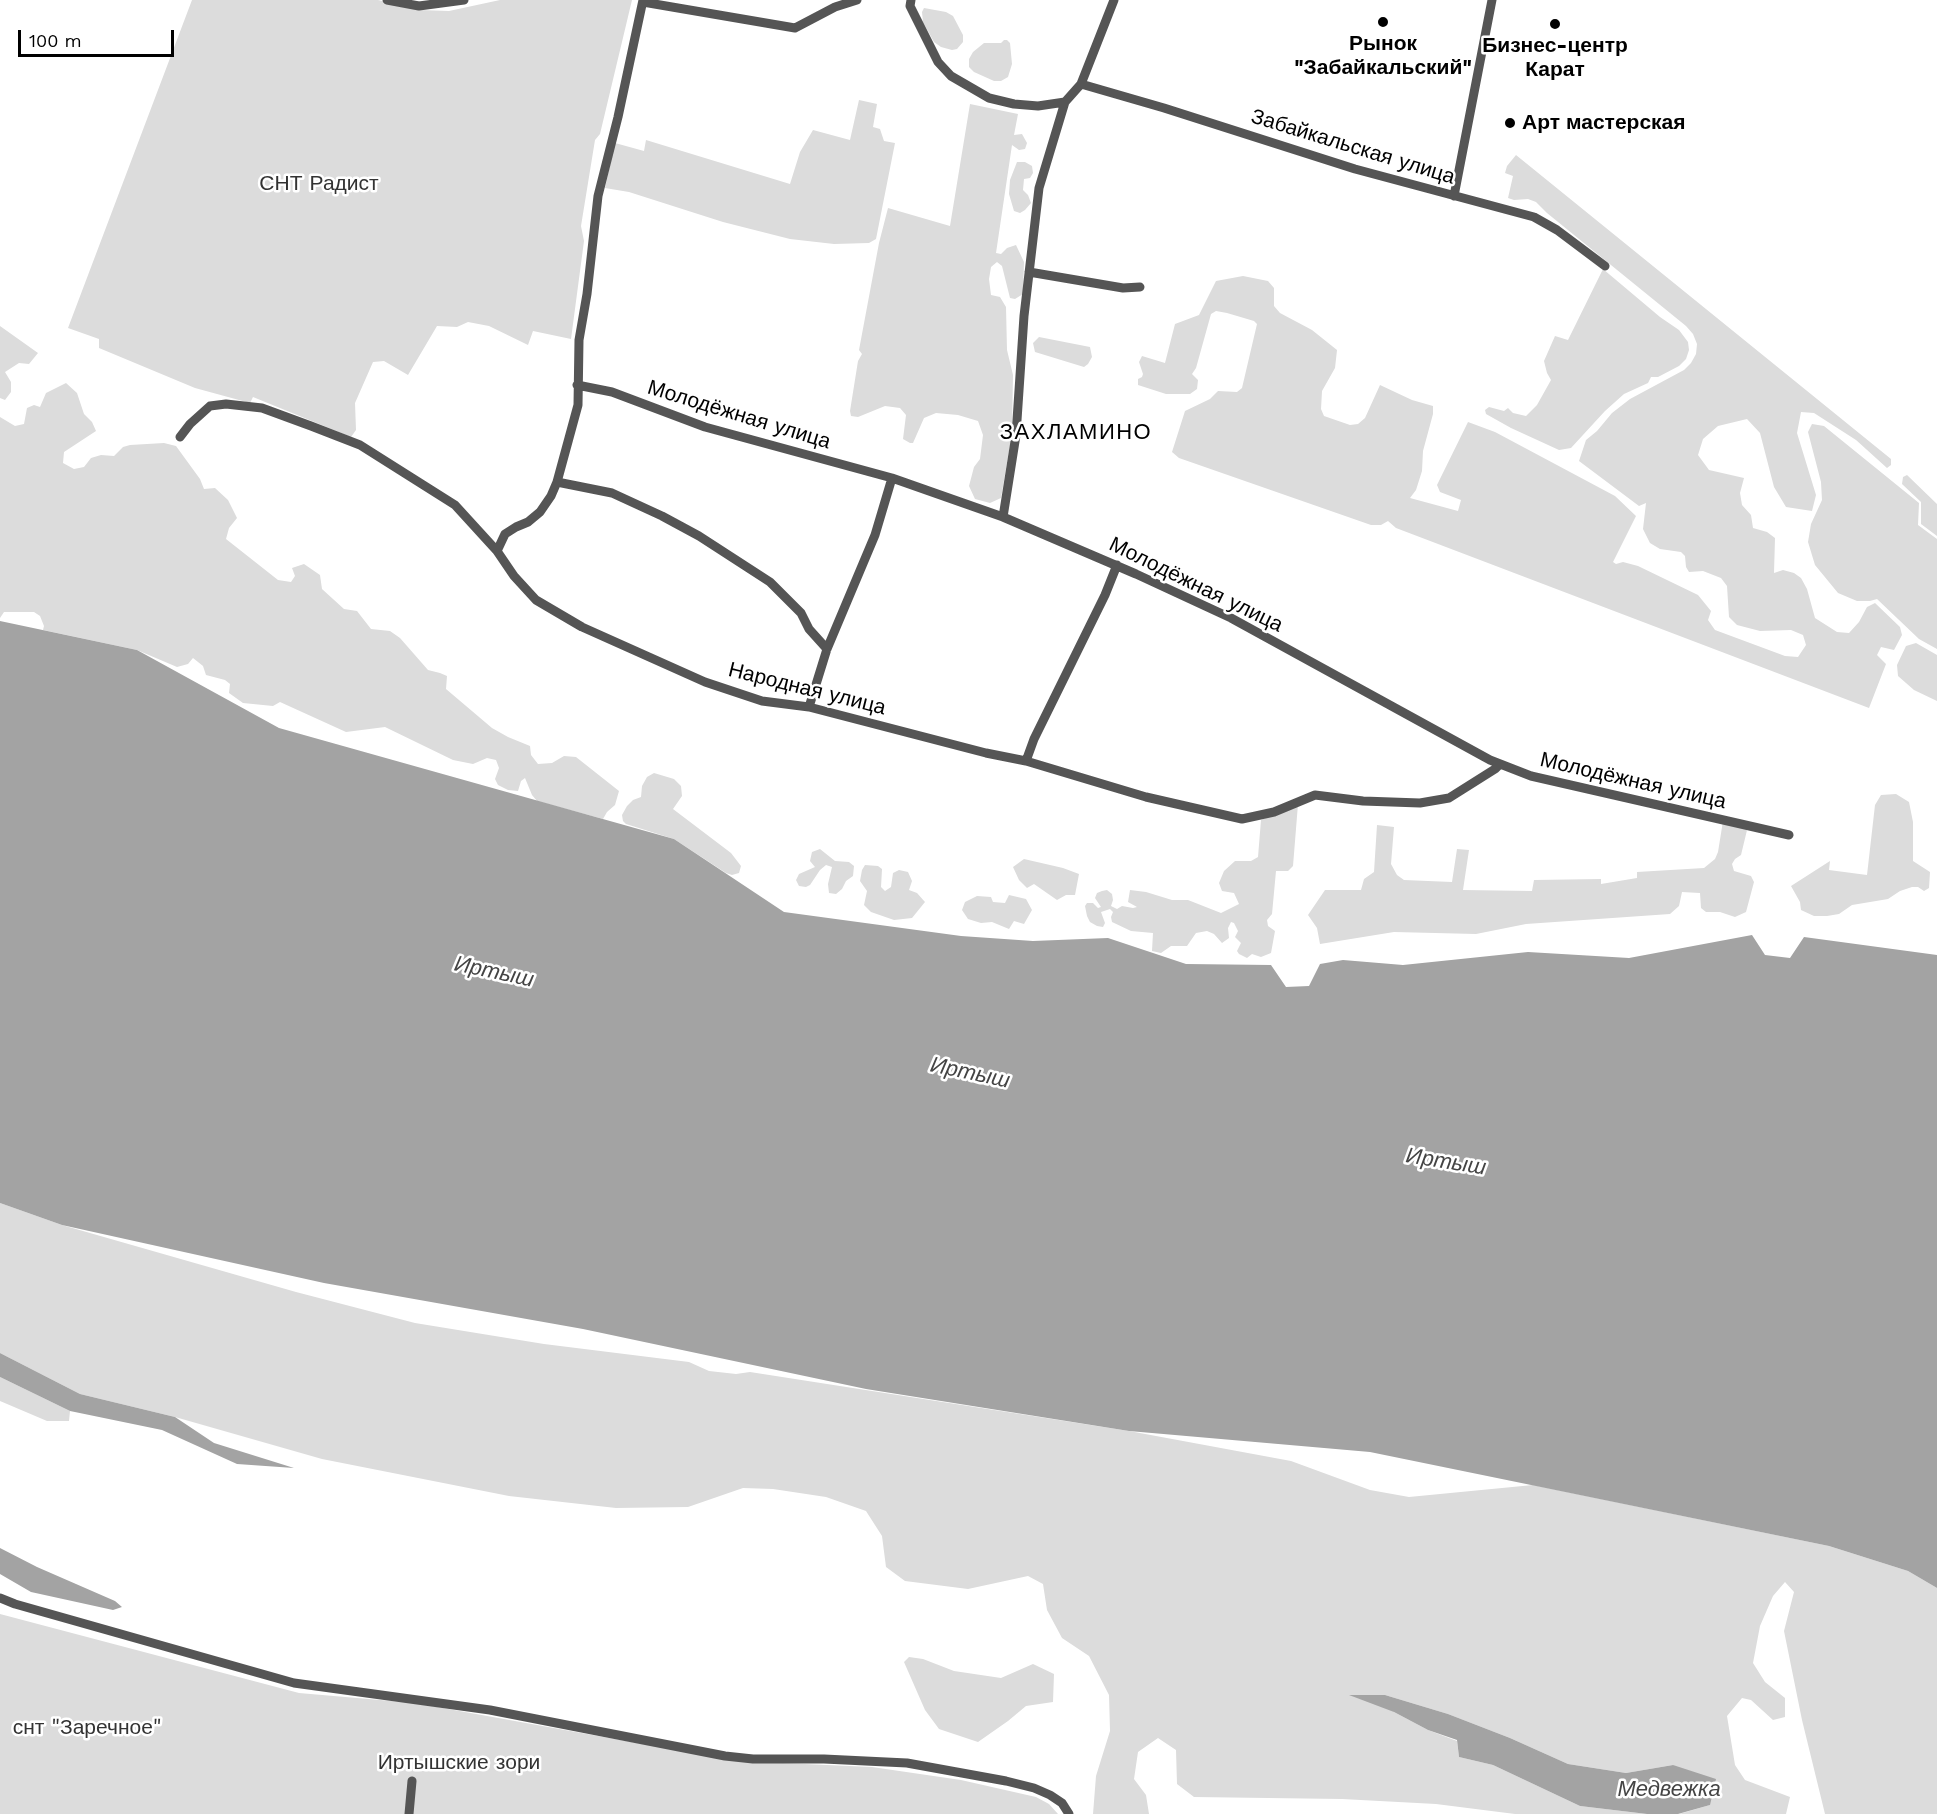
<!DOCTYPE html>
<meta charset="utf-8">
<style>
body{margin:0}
#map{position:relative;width:1937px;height:1814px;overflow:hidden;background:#fff;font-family:"Work Sans",sans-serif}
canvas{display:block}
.scale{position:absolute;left:18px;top:30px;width:156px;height:27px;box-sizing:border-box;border:3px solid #000;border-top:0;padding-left:8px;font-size:18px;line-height:21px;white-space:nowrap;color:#000;-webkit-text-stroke:4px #fff;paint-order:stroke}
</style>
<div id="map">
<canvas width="1937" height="1814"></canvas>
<div class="scale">100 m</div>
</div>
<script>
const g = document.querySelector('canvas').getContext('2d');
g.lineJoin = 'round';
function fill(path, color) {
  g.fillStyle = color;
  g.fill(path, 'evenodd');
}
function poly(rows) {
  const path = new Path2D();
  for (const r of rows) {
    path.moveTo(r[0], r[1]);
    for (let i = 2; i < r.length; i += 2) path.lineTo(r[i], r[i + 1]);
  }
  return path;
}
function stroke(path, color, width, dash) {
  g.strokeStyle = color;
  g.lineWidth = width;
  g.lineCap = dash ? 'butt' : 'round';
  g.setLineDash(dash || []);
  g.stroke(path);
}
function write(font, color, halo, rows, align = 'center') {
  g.font = font + ' "Work Sans",sans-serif';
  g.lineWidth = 5;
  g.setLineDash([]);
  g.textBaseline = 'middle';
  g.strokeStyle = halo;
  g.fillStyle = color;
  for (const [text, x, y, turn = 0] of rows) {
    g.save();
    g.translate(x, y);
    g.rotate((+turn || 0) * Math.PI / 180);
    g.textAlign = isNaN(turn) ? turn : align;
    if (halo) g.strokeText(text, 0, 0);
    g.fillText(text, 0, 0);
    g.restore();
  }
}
const green = poly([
 [192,0,378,0,420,10,449,11,500,0,632,0,600,134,595,140,581,226,584,241,571,339,533,331,528,345,489,326,468,322,457,327,437,326,408,375,384,361,373,362,355,403,356,430,351,437,253,397,250,403,195,388,99,348,99,339,68,328],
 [924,8,946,12,953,16,963,35,963,42,957,49,952,50,941,47,934,42,923,22,922,12],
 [1004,40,1007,40,1010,43,1012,64,1008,77,1001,81,994,81,974,72,969,67,969,59,973,52,984,43,1001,43],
 [859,100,877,104,873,127,880,129,884,141,895,143,876,239,869,243,834,244,790,239,723,222,629,192,605,188,615,143,644,151,646,140,790,184,800,152,813,130,850,140],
 [970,104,1018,114,1014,135,1022,134,1027,143,1025,149,1019,150,1012,145,996,253,1001,254,1007,248,1016,245,1024,262,1023,294,1015,299,1010,298,1002,266,997,262,991,267,989,279,991,295,1000,297,1006,307,1007,350,1013,375,1012,433,1001,498,990,503,975,499,969,486,974,467,980,459,983,435,978,421,958,415,936,413,924,418,913,443,910,443,903,439,906,415,900,408,885,406,858,417,851,416,850,411,858,361,862,354,859,350,879,243,888,208,950,226],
 [1516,155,1891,459,1891,465,1887,468,1856,440,1814,413,1801,412,1797,433,1816,495,1812,511,1786,507,1774,487,1760,433,1747,419,1718,426,1703,439,1698,455,1709,470,1744,478,1740,493,1742,505,1751,515,1753,528,1767,532,1775,538,1774,573,1783,570,1794,573,1801,578,1807,589,1815,618,1837,632,1849,633,1859,622,1867,607,1875,603,1900,627,1902,635,1894,650,1881,647,1877,655,1886,664,1869,708,1396,528,1388,521,1381,525,1371,525,1179,458,1172,452,1185,411,1210,399,1218,391,1237,392,1242,388,1257,324,1254,321,1227,313,1216,311,1211,314,1196,368,1192,374,1198,380,1197,389,1190,394,1166,394,1138,385,1138,379,1142,377,1143,374,1139,362,1142,356,1165,363,1175,324,1199,315,1216,281,1243,276,1268,281,1274,288,1274,306,1280,313,1312,330,1337,350,1335,368,1322,391,1321,409,1324,416,1350,425,1358,424,1365,418,1380,385,1412,400,1433,406,1433,414,1423,451,1422,471,1416,490,1410,498,1458,511,1461,500,1440,492,1437,485,1468,422,1495,432,1615,496,1636,516,1613,562,1616,564,1623,562,1638,566,1698,595,1711,611,1708,620,1715,630,1785,656,1798,657,1806,645,1803,635,1791,630,1760,631,1737,625,1729,617,1727,586,1721,578,1703,571,1689,572,1686,567,1685,556,1681,552,1660,549,1650,543,1643,529,1646,503,1639,506,1579,461,1586,440,1597,431,1612,413,1630,399,1684,370,1691,363,1696,354,1697,344,1693,334,1686,326,1547,213,1536,202,1528,199,1514,200,1508,198,1513,176,1505,173,1507,166],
 [1017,162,1025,162,1032,166,1033,173,1030,178,1024,179,1023,190,1028,195,1031,203,1025,210,1020,213,1014,211,1009,194,1010,180],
 [1603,269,1660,317,1679,330,1688,342,1689,350,1686,359,1679,366,1658,377,1651,377,1648,383,1624,394,1605,411,1571,448,1559,450,1511,428,1486,414,1485,410,1489,407,1504,411,1508,408,1513,413,1526,416,1537,405,1551,380,1547,373,1544,361,1555,336,1568,340],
 [0,326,38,353,29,364,19,363,5,372,11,382,11,392,5,400,0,398],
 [1039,337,1090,347,1092,357,1088,364,1084,367,1035,352,1033,343],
 [66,383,77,393,84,414,92,422,96,431,64,452,63,463,74,469,84,467,91,458,101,455,114,456,123,447,130,445,164,443,176,446,200,479,204,489,215,488,228,500,237,518,229,528,226,539,278,580,291,582,295,576,292,568,304,564,320,575,322,589,344,609,357,611,371,629,390,631,400,638,428,670,440,673,447,676,446,689,492,728,508,737,530,746,531,755,538,764,552,763,564,756,576,757,619,791,615,805,607,812,603,819,537,801,532,795,525,778,521,781,518,791,508,790,498,785,495,779,499,768,496,760,487,758,473,764,453,760,385,727,346,732,280,702,273,706,243,703,229,693,230,684,225,680,206,675,203,666,193,658,188,664,177,667,137,650,43,630,44,626,40,616,34,612,4,612,0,618,0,417,15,426,24,424,27,408,34,405,40,407,46,393],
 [1812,424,1824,426,1919,503,1918,525,1937,539,1937,649,1919,639,1877,599,1870,601,1857,601,1838,593,1815,565,1808,542,1811,524,1822,500,1821,482,1808,432],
 [1907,475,1937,504,1937,536,1921,524,1921,502,1902,484,1903,477],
 [1916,643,1937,655,1937,701,1914,690,1898,676,1897,665,1906,646],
 [654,773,674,779,681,786,682,796,673,809,731,853,741,866,739,873,732,875,726,873,674,839,626,824,623,821,622,815,627,806,633,800,641,797,642,786,647,777],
 [1896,794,1909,802,1913,822,1913,861,1930,872,1929,888,1924,891,1918,887,1912,887,1900,891,1888,899,1852,905,1839,914,1827,916,1814,916,1801,910,1800,902,1791,886,1830,861,1829,870,1867,875,1875,805,1881,795],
 [1298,804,1293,866,1288,871,1276,871,1272,914,1267,920,1268,926,1275,931,1271,953,1261,957,1252,954,1247,958,1239,954,1237,951,1241,943,1235,937,1238,931,1234,923,1231,922,1228,928,1229,938,1222,943,1214,934,1207,931,1196,933,1187,946,1171,946,1161,953,1152,951,1153,933,1131,931,1112,922,1111,917,1113,912,1110,909,1101,912,1105,923,1103,927,1097,926,1090,922,1087,916,1085,906,1087,903,1093,903,1098,908,1101,907,1095,898,1097,893,1102,891,1107,890,1112,894,1113,900,1111,906,1117,909,1122,906,1133,908,1137,907,1128,902,1130,890,1146,892,1172,900,1188,900,1221,913,1239,904,1234,893,1222,891,1219,883,1224,871,1235,861,1251,861,1258,857,1261,820],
 [1723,821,1748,826,1741,855,1735,859,1732,864,1734,871,1751,876,1754,882,1746,912,1735,917,1720,912,1706,912,1701,908,1700,893,1682,892,1679,906,1670,914,1526,924,1476,934,1394,932,1320,944,1317,928,1308,915,1325,890,1361,890,1364,879,1374,872,1377,825,1394,827,1391,864,1397,875,1404,880,1452,882,1457,849,1469,850,1463,890,1532,891,1534,880,1601,879,1601,884,1637,878,1637,872,1704,868,1715,859,1718,852],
 [820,849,835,861,849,862,854,866,853,876,846,881,842,889,836,894,829,893,828,884,832,867,826,865,820,870,810,885,806,887,799,886,796,880,799,874,815,867,810,861,812,852],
 [1024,859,1063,868,1079,874,1075,895,1066,895,1057,900,1034,884,1027,888,1019,880,1013,867],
 [865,865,878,866,882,869,881,887,885,891,891,887,893,873,899,870,908,872,912,881,909,890,917,893,925,902,912,918,894,920,871,912,864,905,867,891,860,881,862,870],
 [1009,895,1026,899,1032,910,1024,924,1014,921,1009,929,992,922,981,923,968,919,962,910,965,902,977,896,991,897,993,902,1005,903],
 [0,1203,62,1225,296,1292,415,1323,544,1344,689,1362,709,1371,736,1374,750,1372,1129,1431,1291,1461,1370,1490,1409,1497,1533,1485,1829,1546,1908,1571,1937,1588,1937,1814,1825,1814,1802,1720,1784,1631,1794,1592,1785,1582,1773,1596,1760,1626,1753,1663,1765,1682,1785,1698,1785,1717,1773,1720,1751,1700,1742,1698,1727,1716,1735,1765,1745,1780,1790,1797,1786,1814,1679,1814,1710,1805,1673,1765,1626,1773,1568,1764,1510,1738,1448,1714,1385,1695,1394,1712,1428,1730,1457,1741,1459,1757,1493,1765,1580,1806,1647,1814,1515,1814,1436,1804,1342,1799,1194,1797,1177,1784,1176,1750,1158,1738,1138,1752,1134,1779,1146,1795,1149,1814,1093,1814,1096,1776,1110,1731,1109,1695,1089,1656,1062,1638,1047,1610,1043,1584,1028,1576,968,1589,905,1581,886,1567,882,1536,866,1511,826,1497,773,1489,743,1488,688,1507,616,1508,509,1496,322,1459,175,1417,80,1394,0,1353],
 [0,1377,70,1411,69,1421,47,1421,0,1401],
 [0,1614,299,1693,415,1703,737,1761,872,1767,961,1780,1036,1797,1049,1804,1058,1814,0,1814],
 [909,1657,923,1659,954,1671,1001,1678,1033,1664,1054,1674,1053,1702,1026,1706,1008,1721,978,1742,939,1729,925,1710,904,1662]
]);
const water = poly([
 [0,621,137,650,279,728,674,839,784,912,961,936,1033,941,1108,938,1186,964,1271,965,1286,987,1309,986,1320,964,1343,960,1403,965,1528,952,1629,958,1752,935,1765,955,1790,958,1804,937,1937,955,1937,1588,1908,1571,1829,1546,1370,1452,1129,1431,866,1389,583,1329,324,1283,62,1225,0,1203],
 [0,1353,80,1394,175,1417,214,1443,294,1468,237,1464,162,1430,70,1411,0,1377],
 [0,1548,37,1567,115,1601,122,1607,113,1610,31,1592,0,1574],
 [1349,1695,1385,1695,1448,1714,1510,1738,1568,1764,1626,1773,1673,1765,1716,1779,1710,1805,1678,1814,1647,1814,1580,1806,1493,1765,1459,1757,1457,1740,1428,1730,1394,1712]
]);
const minor = poly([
 [387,0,419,6,464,0],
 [911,0,910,6,938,62,951,76,989,98,1014,104,1038,106,1065,102],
 [643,2,795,28,835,7,857,0],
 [1081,84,1164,108,1355,169,1534,217,1557,230,1605,266],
 [1454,196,1492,0],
 [1029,272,1123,288,1140,287],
 [577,385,612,392,705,427,892,478,1003,517,1136,574,1231,618,1490,760,1531,776,1789,835],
 [180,437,190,424,210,406,226,404,262,408,311,426,360,445,455,505,497,551,514,576,536,600,582,627,705,682,762,701,809,707,986,753,1026,761,1146,797,1242,819,1274,812,1315,795,1363,801,1420,803,1449,798,1495,769,1500,764],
 [557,482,612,493,662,516,699,536,770,582,801,613,809,629,827,649],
 [1003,517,1016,435,1024,316,1039,188,1065,102,1081,84,1114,0],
 [497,551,505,534,516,527,528,522,540,512,551,496,557,482,578,405,579,340,587,294,598,196,618,117,643,0],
 [809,707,827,649,875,535,892,478],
 [1026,761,1034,739,1105,595,1117,565],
 [0,1598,15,1604,294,1683,490,1710,725,1756,753,1759,824,1759,907,1763,1006,1781,1034,1788,1050,1795,1062,1803,1069,1814],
 [409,1814,412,1781]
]);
const markers = [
 [1383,22,6,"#000"],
 [1555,24,6,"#000"],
 [1510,123,6,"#000"]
];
const poiNames = [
 ["Рынок",1383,44],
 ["\"Забайкальский\"",1383,68],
 ["Бизнес-центр",1555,46],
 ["Карат",1555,70],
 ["Арт мастерская",1522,123,"left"]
];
const streetNames = [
 ["Забайкальская улица",1353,147,17],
 ["Молодёжная улица",739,415,17],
 ["Молодёжная улица",1196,585,26],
 ["Народная улица",807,689,14],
 ["Молодёжная улица",1633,781,13]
];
const parkNames = [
 ["СНТ Радист",319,184],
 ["снт \"Заречное\"",87,1728],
 ["Иртышские зори",459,1763]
];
const neighbourhoodNames = [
 ["ЗАХЛАМИНО",1076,433]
];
const waterNames = [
 ["Иртыш",494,972,12],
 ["Иртыш",970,1073,12],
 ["Иртыш",1446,1162,9],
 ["Медвежка",1669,1790]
];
fill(green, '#dcdcdc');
fill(water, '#a3a3a3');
stroke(minor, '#555', 9);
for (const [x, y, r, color] of markers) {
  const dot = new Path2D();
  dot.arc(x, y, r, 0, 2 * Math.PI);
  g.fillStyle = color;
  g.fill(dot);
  stroke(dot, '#fff', 2);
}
write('bold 21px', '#000', '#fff', poiNames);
write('21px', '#000', '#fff', streetNames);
write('21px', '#333', '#fff', parkNames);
g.letterSpacing = '1.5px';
write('22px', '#000', '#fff', neighbourhoodNames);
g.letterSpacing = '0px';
write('italic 22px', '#444', '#fff', waterNames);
</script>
